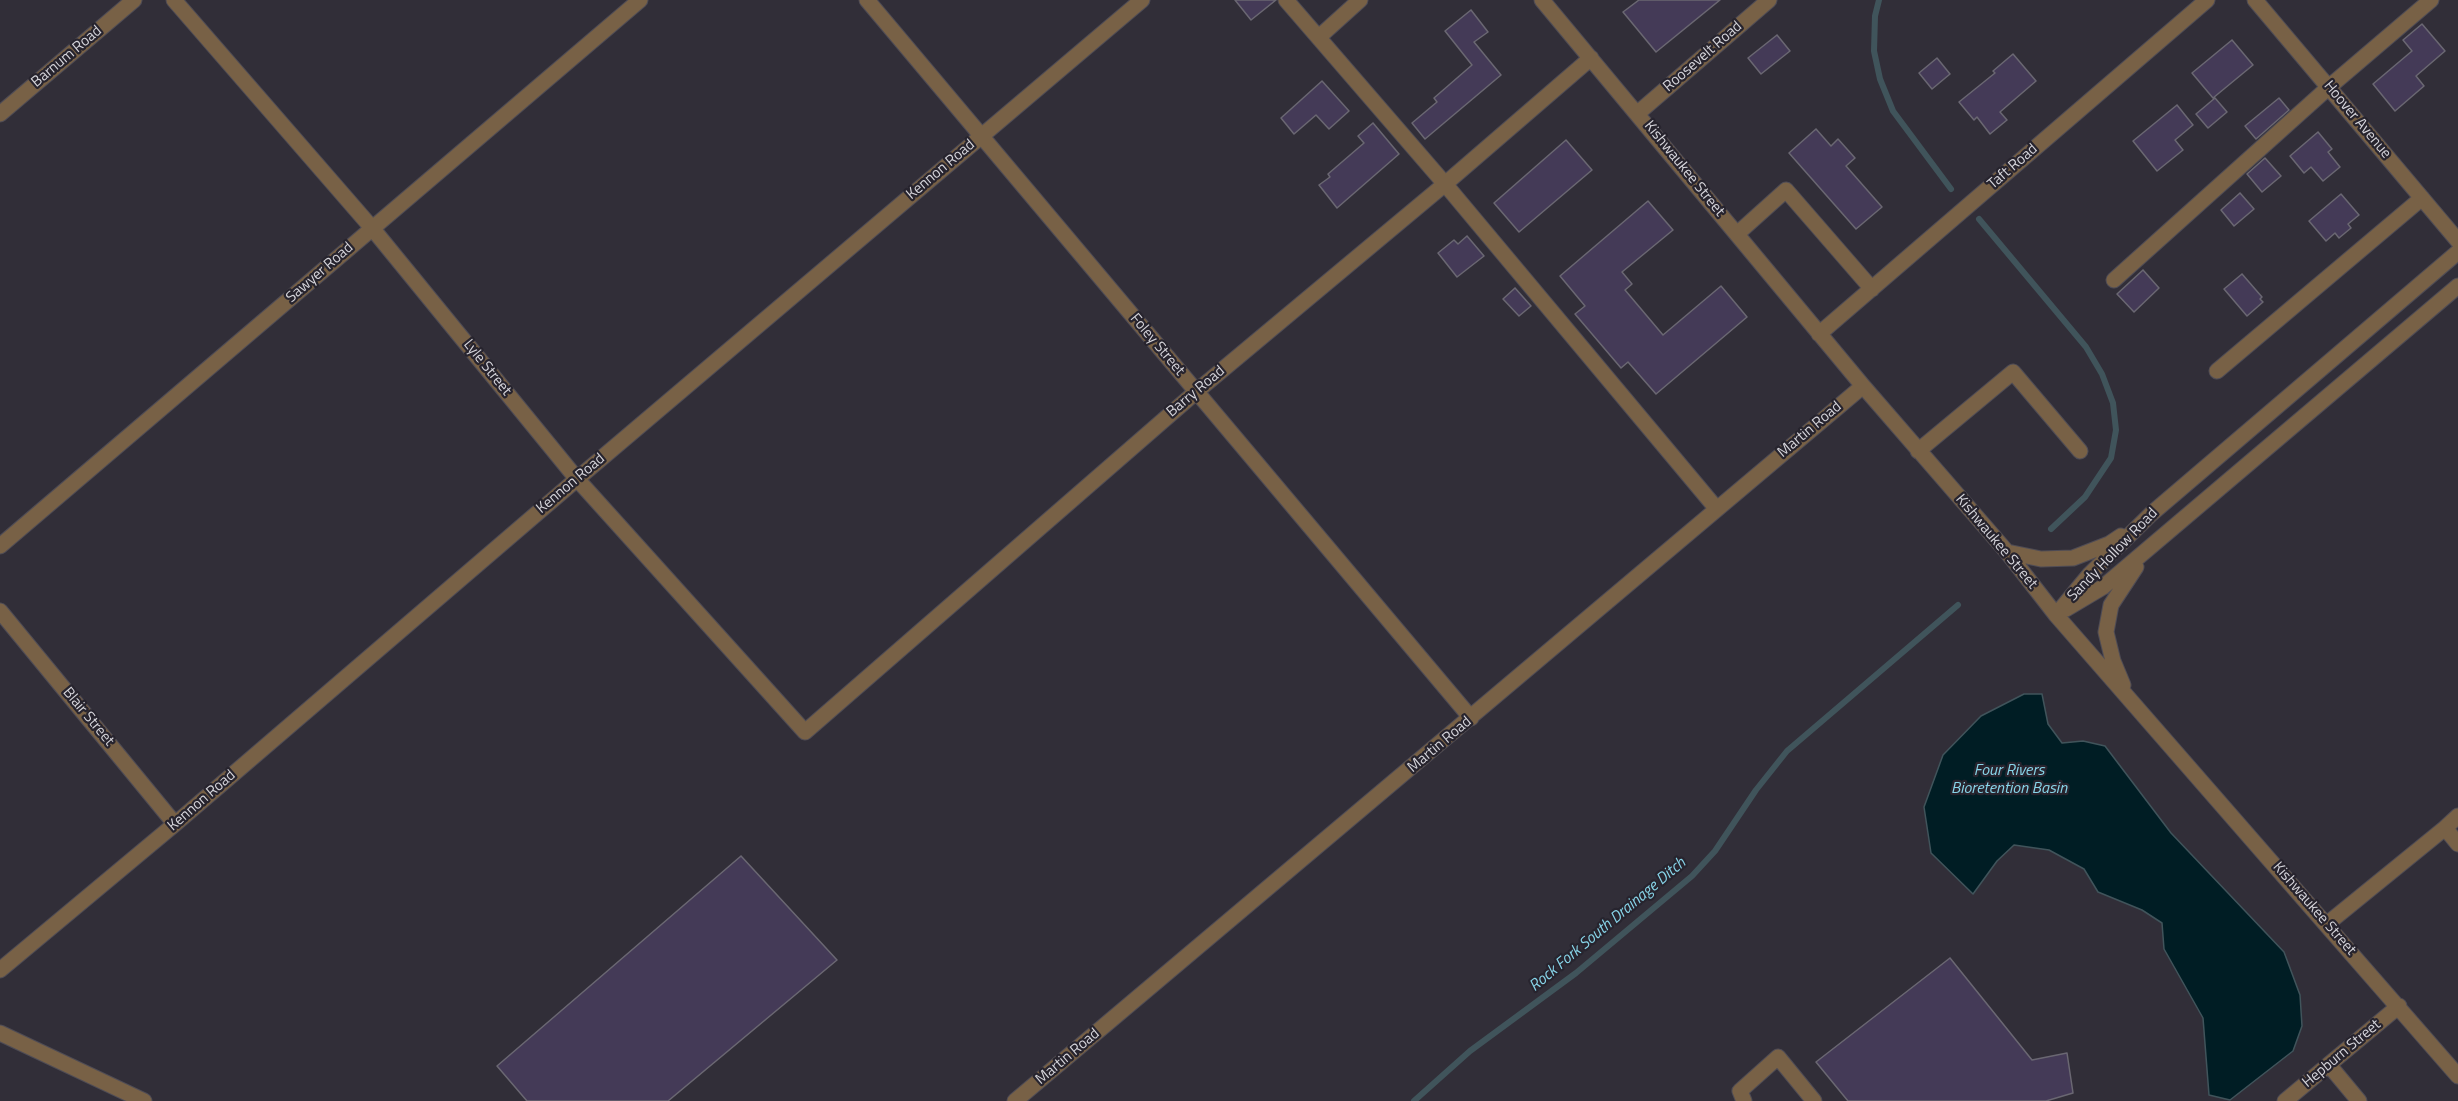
<!DOCTYPE html>
<style>
body{margin:0}
canvas{display:block;background:#312e38}
</style>
<canvas width="2458" height="1101"></canvas>
<script>
const g = document.querySelector('canvas').getContext('2d');
g.lineJoin = 'round';
function fill(path, color) {
  g.fillStyle = color;
  g.fill(path, 'evenodd');
}
function poly(rows) {
  const path = new Path2D();
  for (const r of rows) {
    path.moveTo(r[0], r[1]);
    for (let i = 2; i < r.length; i += 2) path.lineTo(r[i], r[i + 1]);
  }
  return path;
}
function stroke(path, color, width, dash) {
  g.strokeStyle = color;
  g.lineWidth = width;
  g.lineCap = dash ? 'butt' : 'round';
  g.setLineDash(dash || []);
  g.stroke(path);
}
function write(font, color, halo, rows, align = 'center') {
  g.font = font + ' "Titillium Web",sans-serif';
  g.lineWidth = 4.5;
  g.setLineDash([]);
  g.textBaseline = 'middle';
  g.strokeStyle = halo;
  g.fillStyle = color;
  for (const [text, x, y, turn = 0] of rows) {
    g.save();
    g.translate(x, y);
    g.rotate((+turn || 0) * Math.PI / 180);
    g.textAlign = isNaN(turn) ? turn : align;
    if (halo) g.strokeText(text, 0, 0);
    g.fillText(text, 0, 0);
    g.restore();
  }
}
const water = poly([
 [2024,694,2042,694,2048,724,2062,743,2083,741,2105,746,2171,833,2284,952,2300,995,2302,1026,2293,1051,2230,1100,2209,1095,2203,1018,2164,949,2162,923,2142,910,2098,892,2084,869,2049,850,2014,845,1997,861,1973,894,1931,853,1924,807,1943,755,1981,716,2024,694]
]);
const stream = poly([
 [1879,0,1875,16,1874,51,1880,79,1893,111,1951,189],
 [1979,219,2086,347,2102,374,2113,403,2116,430,2111,458,2085,497,2051,529],
 [1414,1101,1470,1051,1576,973,1692,876,1715,851,1756,790,1787,751,1958,605]
]);
const building = poly([
 [1235,0,1276,0,1251,20,1235,0],
 [1639,0,1720,0,1656,52,1623,12,1639,0],
 [1471,10,1488,32,1474,42,1501,75,1425,139,1412,123,1437,102,1434,98,1472,65,1445,31,1471,10],
 [2422,24,2445,51,2416,76,2424,86,2395,111,2373,84,2412,51,2403,40,2422,24],
 [1777,35,1790,51,1761,74,1748,58,1777,35],
 [2232,40,2253,65,2213,98,2192,73,2232,40],
 [2013,54,2036,81,2000,112,2007,120,1990,134,1977,117,1974,120,1959,102,1995,73,1993,71,2013,54],
 [1937,58,1950,74,1932,89,1919,73,1937,58],
 [1322,81,1349,111,1329,129,1316,115,1294,134,1281,118,1322,81],
 [2215,98,2227,112,2208,128,2196,114,2215,98],
 [2279,98,2289,110,2256,139,2245,126,2279,98],
 [2177,105,2193,125,2175,140,2183,150,2157,171,2133,141,2177,105],
 [1373,123,1399,154,1337,208,1319,185,1330,177,1328,174,1364,143,1358,136,1373,123],
 [1816,129,1831,146,1838,139,1855,158,1846,166,1882,207,1856,229,1789,153,1816,129],
 [2318,132,2332,149,2328,152,2340,167,2323,181,2311,167,2304,173,2290,156,2318,132],
 [1566,140,1592,170,1519,232,1494,203,1566,140],
 [2265,158,2281,176,2262,192,2247,174,2265,158],
 [2240,193,2254,209,2234,226,2221,210,2240,193],
 [2341,194,2359,215,2348,224,2351,228,2339,238,2335,233,2326,241,2309,221,2341,194],
 [1648,201,1673,230,1622,272,1632,284,1625,290,1663,335,1721,286,1747,317,1656,394,1628,362,1621,368,1575,314,1585,306,1560,276,1648,201],
 [1467,236,1484,256,1457,277,1438,253,1454,240,1458,244,1467,236],
 [2143,270,2159,288,2134,312,2117,294,2143,270],
 [2242,274,2262,297,2260,299,2263,302,2247,316,2224,289,2242,274],
 [1515,288,1531,306,1519,316,1503,299,1515,288],
 [741,856,837,960,668,1101,527,1101,497,1066,741,856],
 [1950,958,2032,1060,2067,1053,2073,1093,2046,1101,1848,1101,1816,1062,1950,958]
]);
const minor = poly([
 [174,0,372,228,577,479,805,732,1197,391,1445,184,1591,58],
 [867,0,1471,718],
 [1286,0,1445,184,1716,508],
 [1542,0,1863,386,2007,552,2056,615,2458,1076],
 [2255,0,2458,241],
 [1319,37,1360,0],
 [1638,113,1769,0],
 [0,114,134,0],
 [1737,234,1786,190,1872,289],
 [2114,280,2329,87,2431,0],
 [1819,334,2207,0],
 [2217,371,2422,198],
 [1918,451,2013,372,2080,451],
 [0,546,640,0],
 [2007,552,2041,559,2073,558,2109,544,2121,536],
 [2066,609,2103,587,2458,286],
 [0,611,175,824],
 [2056,615,2090,574,2151,514,2458,252],
 [2123,685,2113,661,2106,632,2111,605,2136,567],
 [2445,828,2458,816],
 [2327,924,2445,828,2458,844],
 [0,970,175,824,577,479,1142,0],
 [0,1033,144,1101],
 [2329,1065,2359,1101],
 [1015,1101,1863,386],
 [1744,1101,1740,1091,1778,1057,1814,1101],
 [2285,1101,2399,1006]
]);
const streetNames = [
 ["Barnum Road",67,57,-40],
 ["Roosevelt Road",1703,57,-41],
 ["Hoover Avenue",2357,120,50],
 ["Taft Road",2013,167,-41],
 ["Kishwaukee Street",1684,169,51],
 ["Kennon Road",941,170,-40],
 ["Sawyer Road",320,273,-41],
 ["Foley Street",1157,345,50],
 ["Lyle Street",487,368,51],
 ["Barry Road",1196,392,-40],
 ["Martin Road",1810,430,-40],
 ["Kennon Road",571,484,-40],
 ["Kishwaukee Street",1996,542,50],
 ["Sandy Hollow Road",2113,555,-46],
 ["Blair Street",88,717,50],
 ["Martin Road",1440,745,-40],
 ["Kennon Road",202,801,-41],
 ["Kishwaukee Street",2314,909,49],
 ["Hepburn Street",2342,1054,-40],
 ["Martin Road",1068,1057,-40]
];
const waterNames = [
 ["Four Rivers",2009,771],
 ["Bioretention Basin",2009,789],
 ["Rock Fork South Drainage Ditch",1608,925,-40]
];
fill(water, '#001d24');
stroke(water, '#40545b', 1.5);
stroke(stream, '#40545b', 6);
fill(building, '#443a57');
stroke(building, '#6a6772', 1.5);
stroke(minor, '#4f4c55', 17);
stroke(minor, '#786146', 15);
write('15px', '#d6d5db', '#27242e', streetNames);
write('italic 16px', '#88d5e9', '#27242e', waterNames);
</script>
